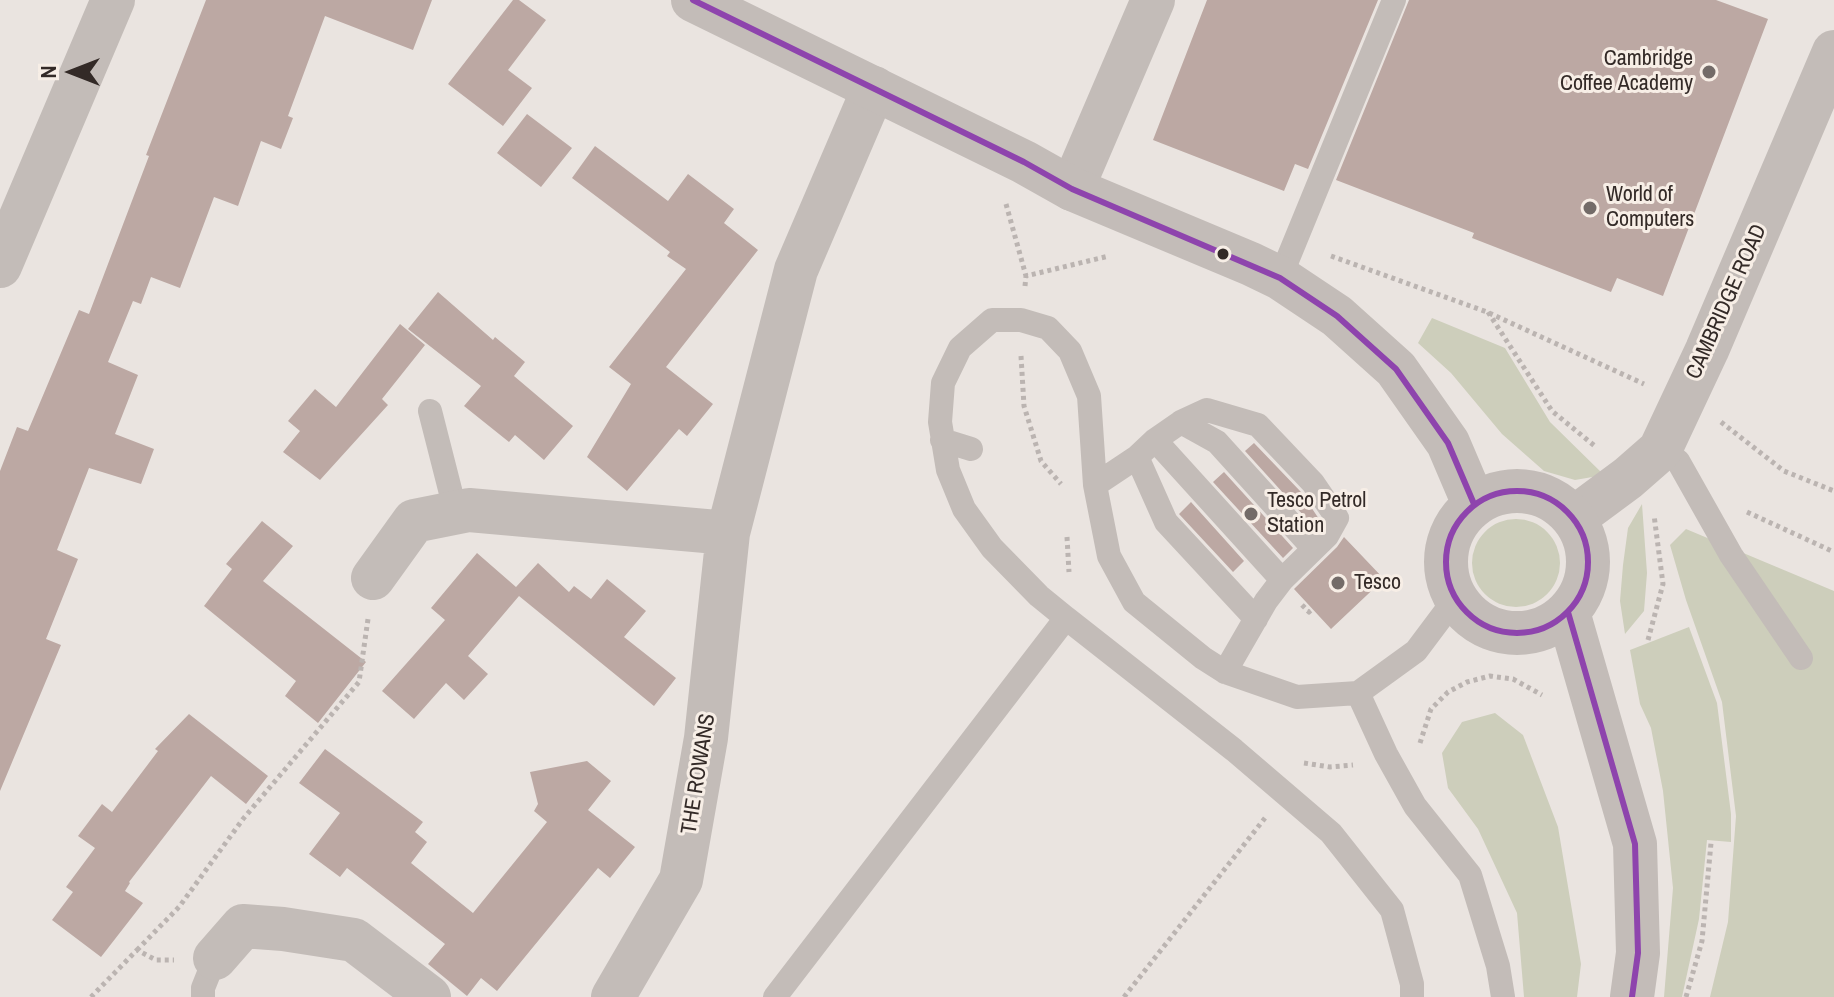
<!DOCTYPE html>
<style>
body{margin:0}
#map{position:relative;width:1834px;height:997px;overflow:hidden;background:#eae4e0;font-family:"Archivo Narrow",sans-serif}
canvas{display:block}
.north{position:absolute;left:32px;top:32px;width:80px;height:80px;-webkit-text-stroke:6px #f7eee6;paint-order:stroke;rotate:270deg;font-size:22px;font-weight:700;line-height:32px;text-align:center;color:#332a27}
.north::after{content:'';display:block;margin:auto;width:28px;height:36px;background:#332a27;clip-path:polygon(50% 0,100% 100%,50% 72%,0 100%)}
</style>
<div id="map">
<canvas width="1834" height="997"></canvas>
<div class="north">N</div>
</div>
<script>
const g = document.querySelector('canvas').getContext('2d');
g.lineJoin = 'round';
function fill(path, color) {
  g.fillStyle = color;
  g.fill(path, 'evenodd');
}
function poly(rows) {
  const path = new Path2D();
  for (const r of rows) {
    if (r.length === 3) {
      path.moveTo(r[0] + r[2], r[1]);
      path.arc(r[0], r[1], r[2], 0, 2 * Math.PI);
      continue;
    }
    path.moveTo(r[0], r[1]);
    for (let i = 2; i < r.length; i += 2) path.lineTo(r[i], r[i + 1]);
  }
  return path;
}
function stroke(path, color, width, dash) {
  g.strokeStyle = color;
  g.lineWidth = width;
  g.lineCap = dash ? 'butt' : 'round';
  g.setLineDash(dash || []);
  g.stroke(path);
}
function write(font, color, halo, rows, align = 'center') {
  g.font = font + ' "Archivo Narrow",sans-serif';
  g.lineWidth = 6;
  g.setLineDash([]);
  g.textBaseline = 'middle';
  g.strokeStyle = halo;
  g.fillStyle = color;
  for (const [text, x, y, turn = 0] of rows) {
    g.save();
    g.translate(x, y);
    g.rotate((+turn || 0) * Math.PI / 180);
    g.textAlign = isNaN(turn) ? turn : align;
    if (halo) g.strokeText(text, 0, 0);
    g.fillText(text, 0, 0);
    g.restore();
  }
}
const green = poly([
 [1432,318,1505,348,1550,422,1604,475,1575,480,1544,471,1502,434,1451,373,1418,343],
 [1642,504,1647,573,1644,611,1625,634,1620,601,1623,565,1628,528],
 [1516,563,44],
 [1686,529,1834,591,1834,997,1710,997,1728,922,1736,816,1722,702,1686,600,1670,545],
 [1689,627,1717,703,1731,814,1731,842,1707,840,1699,919,1682,997,1664,997,1673,888,1663,791,1651,728,1640,704,1630,650],
 [1495,713,1523,735,1558,827,1581,964,1577,997,1524,997,1517,913,1478,829,1448,788,1442,753,1462,722]
]);
const building = poly([
 [206,0,432,0,413,50,325,16,288,116,293,118,281,149,261,141,238,206,214,197,180,288,151,277,141,304,133,301,108,362,138,375,115,434,154,449,141,484,89,468,57,550,78,559,46,639,61,645,0,791,0,471,17,427,28,431,79,310,89,314,149,156,146,155],
 [513,0,519,0,546,20,508,70,532,88,503,126,448,84],
 [1207,0,1378,0,1308,169,1295,164,1284,191,1153,140],
 [1409,0,1716,0,1768,19,1663,296,1617,278,1611,292,1472,238,1474,233,1336,180],
 [527,114,572,148,541,187,497,153],
 [595,146,668,201,688,174,734,209,724,223,758,250,666,367,713,404,687,436,679,429,627,491,587,457,631,384,609,367,686,269,667,256,670,252,572,178],
 [438,292,493,340,495,337,525,362,514,376,573,426,544,460,515,435,509,442,464,406,481,386,408,329],
 [400,324,425,345,382,399,388,405,320,480,283,452,300,431,288,421,315,389,336,407],
 [1254,443,1301,492,1319,519,1314,527,1245,451],
 [1224,472,1293,548,1283,558,1213,482],
 [1191,502,1244,561,1233,572,1179,514],
 [262,521,293,546,263,581,366,662,318,723,285,696,296,681,204,606,232,569,226,564],
 [1344,537,1384,579,1331,629,1294,589,1337,547],
 [477,553,516,587,538,563,569,592,574,586,591,599,607,579,646,611,624,637,676,678,654,706,519,596,468,656,488,674,464,700,446,683,414,719,382,691,445,620,431,608],
 [189,714,268,776,246,804,211,776,129,882,130,883,125,891,143,903,101,957,52,920,73,892,66,887,95,848,78,836,102,804,112,812,158,751,155,749],
 [325,749,423,822,415,832,427,842,411,863,473,913,547,822,534,811,538,804,530,772,587,761,611,781,588,810,635,847,610,878,598,868,497,991,481,978,467,996,428,964,445,944,347,868,340,877,309,854,340,813,299,783]
]);
const path = poly([
 [1006,204,1026,276],
 [1331,256,1487,312,1644,384],
 [1025,286,1026,276,1109,256],
 [1488,312,1552,411,1596,447],
 [1021,356,1024,406,1041,461,1061,484],
 [1721,422,1784,471,1834,491],
 [1747,512,1834,552],
 [1067,537,1069,572],
 [1302,605,1309,612,1312,609],
 [1648,640,1663,584,1654,515],
 [1420,743,1431,709,1448,692,1467,682,1490,676,1513,679,1542,695],
 [1304,763,1330,767,1353,765],
 [137,950,179,907,243,819,359,682,368,619],
 [91,997,137,950,156,960,174,960],
 [1124,997,1265,818],
 [1686,997,1702,941,1711,843]
]);
const service = poly([
 [1280,278,1394,0],
 [430,411,456,513],
 [1181,422,1217,442,1313,548],
 [942,440,971,449],
 [1155,440,1282,580],
 [1660,450,1678,461,1731,555,1801,658],
 [1137,457,1166,522,1256,619],
 [1095,485,1137,457,1155,440,1181,422,1207,410,1258,425,1313,483,1337,518,1327,536,1282,580,1266,601,1225,672],
 [1066,618,1039,596,992,548,964,509,948,470,940,422,943,383,960,348,992,320,1021,320,1048,328,1070,351,1089,396,1095,485,1109,556,1134,602,1203,658,1225,672,1297,697,1358,693,1416,651,1455,599],
 [1358,693,1386,754,1415,806,1470,875,1498,966,1503,997],
 [203,997,203,988,215,958],
 [775,997,1066,618,1234,750,1331,833,1392,910,1412,984,1412,997]
]);
const minor = poly([
 [1072,189,1153,0],
 [0,266,113,0],
 [1574,518,1628,478,1660,450,1707,350,1834,52],
 [373,578,414,521,469,510,728,533],
 [215,958,243,926,283,929,354,940,429,997],
 [613,997,681,880,706,738,728,533,796,270,874,88]
]);
const tertiary = poly([
 [693,0,1024,162,1072,189,1251,264,1280,278,1337,316,1396,369,1448,443,1474,504],
 [1517,562,71],
 [1568,612,1635,844,1638,953,1632,997]
]);
const bus1 = poly([
 [693,0,1024,162,1072,189,1280,278,1337,316,1396,369,1448,443,1474,504],
 [1517,562,71],
 [1568,612,1635,844,1638,953,1632,997]
]);
const markers = [
 [1709,72,8,"#736b68"],
 [1590,208,8,"#736b68"],
 [1223,254,7,"#332a27"],
 [1251,514,8,"#736b68"],
 [1338,583,8,"#736b68"]
];
const poiNames = [
 ["Cambridge",1693,59,"right"],
 ["Coffee Academy",1693,84,"right"],
 ["World of",1606,195],
 ["Computers",1606,220],
 ["Tesco Petrol",1267,501],
 ["Station",1267,526],
 ["Tesco",1354,583]
];
const streetNames = [
 ["CAMBRIDGE ROAD",1727,302,-66],
 ["THE ROWANS",699,774,-81]
];
fill(green, '#cdcebb');
fill(building, '#bca8a3');
stroke(path, '#bbb4b1', 5, [4, 4]);
stroke(service, '#c3bcb8', 24);
stroke(minor, '#c3bcb8', 44);
stroke(tertiary, '#c3bcb8', 44);
stroke(bus1, '#8e44ad', 6);
for (const [x, y, r, color] of markers) {
  const dot = new Path2D();
  dot.arc(x, y, r, 0, 2 * Math.PI);
  g.fillStyle = color;
  g.fill(dot);
  stroke(dot, '#f7eee6', 3);
}
write('22px', '#332a27', '#f7eee6', poiNames, 'left');
write('22px', '#332a27', '#f7eee6', streetNames);
</script>
